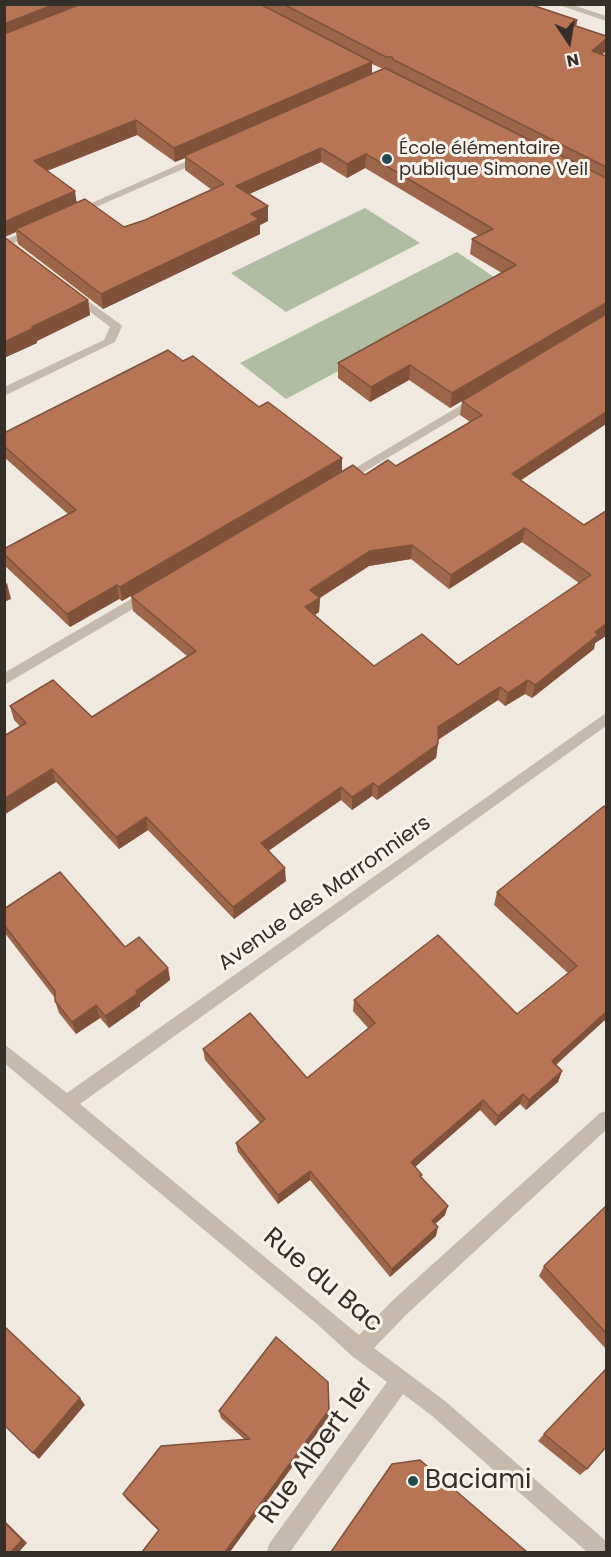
<!DOCTYPE html>
<meta charset="utf-8">
<style>
body{margin:0}
#map{position:relative;width:611px;height:1557px;overflow:hidden;background:#f0e9df;font-family:Poppins,sans-serif}
canvas{display:block}
.frame{position:absolute;inset:0;border:6px solid #352f2a;pointer-events:none}
.north{position:absolute;left:539px;top:12px;width:60px;height:60px;-webkit-text-stroke:4px #f8f3eb;paint-order:stroke;rotate:168deg;font-size:16px;font-weight:700;line-height:24px;text-align:center;color:#352f2a}
.north::after{content:'';display:block;margin:auto;width:21px;height:27px;background:#352f2a;clip-path:polygon(50% 0,100% 100%,50% 72%,0 100%)}
</style>
<div id="map">
<canvas width="611" height="1557"></canvas>
<div class="frame"></div>
<div class="north">N</div>
</div>
<script>
const g = document.querySelector('canvas').getContext('2d');
g.lineJoin = 'round';
function fill(path, color) {
  g.fillStyle = color;
  g.fill(path, 'evenodd');
}
function poly(rows) {
  const path = new Path2D();
  for (const r of rows) {
    path.moveTo(r[0], r[1]);
    for (let i = 2; i < r.length; i += 2) path.lineTo(r[i], r[i + 1]);
  }
  return path;
}
function stroke(path, color, width, dash) {
  g.strokeStyle = color;
  g.lineWidth = width;
  g.lineCap = dash ? 'butt' : 'round';
  g.setLineDash(dash || []);
  g.stroke(path);
}
function write(font, color, halo, rows, align = 'center') {
  g.font = font + ' Poppins,sans-serif';
  g.lineWidth = 6;
  g.setLineDash([]);
  g.textBaseline = 'middle';
  g.strokeStyle = halo;
  g.fillStyle = color;
  for (const [text, x, y, turn = 0] of rows) {
    g.save();
    g.translate(x, y);
    g.rotate((+turn || 0) * Math.PI / 180);
    g.textAlign = isNaN(turn) ? turn : align;
    if (halo) g.strokeText(text, 0, 0);
    g.fillText(text, 0, 0);
    g.restore();
  }
}
const green = poly([
 [365,208,420,243,286,312,231,273],
 [457,252,503,283,286,399,240,363]
]);
const street = poly([
 [556,4,570,4,606,16,606,21,556,4],
 [203,154,206,155,206,159,80,214,71,212,203,154],
 [35,228,40,231,39,233,4,247,4,240,35,228],
 [74,291,120,324,122,326,115,342,4,396,4,387,104,340,110,327,70,296,69,294,74,291],
 [478,395,482,396,482,402,345,483,337,483,335,480,478,395],
 [150,588,155,590,157,593,155,596,4,685,4,673,150,588],
 [606,713,606,726,80,1104,359,1335,393,1300,600,1113,606,1111,606,1130,407,1314,374,1348,445,1401,606,1541,606,1552,587,1552,431,1415,403,1394,290,1552,267,1552,269,1544,387,1382,352,1356,317,1324,4,1063,4,1044,67,1093,606,713]
]);
const wall = poly([
 [4,4,529,4,577,20,576,26,606,36,606,51,602,55,606,56,606,424,521,480,584,525,606,511,606,636,595,643,594,649,532,698,525,694,505,706,498,700,438,740,436,758,377,800,372,796,352,810,341,800,268,851,286,881,234,919,148,830,119,849,56,782,20,726,14,720,10,706,92,717,187,656,133,611,131,596,365,475,396,466,470,422,460,415,462,401,450,408,409,380,370,402,338,378,338,363,502,273,470,254,472,239,479,236,365,168,347,178,321,162,249,194,268,206,268,221,260,225,260,234,103,309,18,244,16,232,5,237,88,300,90,315,37,341,37,343,4,358],
 [372,64,383,69,372,74],
 [137,135,175,162,185,158,185,170,212,190,145,220,124,227,77,202,47,171],
 [522,542,579,583,458,665,374,666,315,615,319,612,320,598,369,566,411,559,449,589],
 [183,361,342,458,342,472,122,601,119,599,70,627,4,565,4,549,68,514,4,457,4,433],
 [604,806,606,1019,556,1065,562,1071,558,1082,526,1110,520,1104,495,1126,480,1110,415,1167,445,1215,435,1224,436,1236,390,1277,310,1180,278,1204,238,1152,236,1143,260,1123,205,1060,203,1049,307,1078,368,1028,353,1011,354,1000,517,1014,568,973,494,905,497,892],
 [4,909,125,947,168,968,170,980,140,1003,140,1006,109,1028,100,1018,76,1034,59,1013,55,1001,55,998,4,932],
 [606,1206,606,1349,539,1276,544,1266],
 [219,1411,329,1417,159,1531,127,1500,123,1494,244,1439,221,1418],
 [544,1434,587,1469,580,1475,538,1441]
]);
const shadedWall = poly([
 [55,4,92,4,4,38,4,24],
 [577,20,575,34,570,24],
 [606,39,606,51,589,65,592,51],
 [372,62,372,76,184,156,185,158,175,162,174,148],
 [136,120,137,135,36,175,34,161],
 [321,148,321,162,236,200,236,186],
 [366,154,365,168,347,178,347,164],
 [75,191,77,205,16,229,16,232,4,237,4,222],
 [268,206,268,221,260,225,260,234,103,309,101,294,251,214],
 [88,300,90,315,37,341,37,343,4,358,4,342,32,327],
 [606,303,605,317,450,408,452,393],
 [410,365,409,380,370,402,371,387],
 [606,412,606,424,509,488,512,474],
 [342,458,342,472,122,601,120,587],
 [525,528,522,542,449,589,451,575],
 [412,545,411,559,369,566,310,604,310,590,370,551],
 [7,583,11,599,4,602,4,585],
 [117,585,119,599,70,627,67,614],
 [320,598,319,612,305,621,305,607],
 [606,624,606,636,595,643,594,649,532,698,535,685,595,632],
 [528,680,525,694,505,706,508,693],
 [500,687,498,700,436,741,438,727],
 [438,744,436,758,377,800,378,787],
 [52,769,56,782,4,815,4,799],
 [373,783,372,796,352,810,352,797],
 [341,787,341,800,261,856,261,843],
 [146,817,148,830,119,849,116,837],
 [285,868,286,881,234,919,233,907],
 [168,968,170,980,140,1003,140,1006,109,1028,105,1016],
 [96,1005,100,1018,76,1034,72,1022],
 [606,1012,606,1019,548,1071,552,1061],
 [562,1071,558,1082,526,1110,529,1100],
 [523,1094,520,1104,495,1126,498,1116],
 [483,1100,480,1110,409,1172,411,1162],
 [310,1171,310,1180,278,1204,278,1195],
 [448,1206,445,1215,430,1229,432,1221],
 [438,1227,436,1236,390,1277,392,1269],
 [80,1398,85,1405,39,1459,33,1453],
 [329,1410,329,1417,230,1552,225,1552],
 [4,1520,27,1543,19,1552,11,1552]
]);
const building = poly([
 [4,4,55,4,4,24,4,4],
 [81,4,260,4,372,62,174,148,136,120,34,161,75,191,4,222,4,34,81,4],
 [283,4,529,4,577,20,570,24,606,36,606,39,592,51,606,56,606,167,394,60,392,57,386,57,283,4],
 [385,68,606,178,606,303,452,393,410,365,371,387,338,363,516,265,472,239,493,229,366,154,347,164,321,148,236,186,268,206,251,214,259,219,101,294,16,229,85,199,124,227,145,220,224,184,184,156,385,68],
 [4,237,88,300,32,327,34,328,4,342,4,237],
 [606,314,606,412,512,474,584,525,606,511,606,624,595,632,598,635,535,685,528,680,508,693,500,687,438,727,438,744,378,787,373,783,352,797,341,787,261,843,285,868,233,907,146,817,116,837,52,769,4,799,4,736,26,723,10,706,53,680,92,717,196,651,131,596,353,465,365,475,388,460,396,466,482,415,462,401,606,314],
 [525,528,591,575,458,665,422,634,374,666,305,607,320,598,310,590,370,551,412,545,451,575,525,528],
 [168,350,183,361,193,356,259,407,268,402,342,458,120,587,117,585,67,614,4,554,4,549,76,510,4,446,4,433,168,350],
 [604,806,606,809,606,1012,552,1061,562,1071,529,1100,523,1094,498,1116,483,1100,411,1162,422,1175,420,1176,448,1206,432,1221,438,1227,392,1269,310,1171,278,1195,236,1143,265,1119,203,1049,250,1013,307,1078,375,1023,354,1000,438,935,517,1014,577,966,497,892,604,806],
 [60,872,125,947,139,937,168,968,136,991,138,993,105,1016,96,1005,72,1022,55,1001,55,991,4,925,4,909,60,872],
 [606,1206,606,1333,544,1266,606,1206],
 [4,1326,80,1398,33,1453,4,1425,4,1326],
 [276,1337,328,1382,329,1410,225,1552,142,1552,159,1530,123,1494,161,1446,250,1439,219,1411,276,1337],
 [606,1369,606,1447,587,1469,544,1434,606,1369],
 [420,1460,527,1552,331,1552,392,1464,420,1460],
 [4,1522,22,1540,11,1552,4,1552,4,1522]
]);
const markers = [
 [387,159,6,"#244b52"],
 [413,1481,6,"#244b52"]
];
const farPoinames = [
 ["École élémentaire",399,149],
 ["publique Simone Veil",399,170]
];
const streetNames = [
 ["Avenue des Marronniers",325,894,-35]
];
const nearStreetnames = [
 ["Rue du Bac",322,1281,40],
 ["Rue Albert 1er",317,1451,-54]
];
const nearPoinames = [
 ["Baciami",425,1481]
];
fill(green, '#b1bda0');
fill(street, '#c6baac');
fill(wall, '#9d6549');
fill(shadedWall, '#80523c');
fill(building, '#b77555');
stroke(building, '#80523c', 1.5);
for (const [x, y, r, color] of markers) {
  const dot = new Path2D();
  dot.arc(x, y, r, 0, 2 * Math.PI);
  g.fillStyle = color;
  g.fill(dot);
  stroke(dot, '#f8f3eb', 2);
}
write('18px', '#352f2a', '#f8f3eb', farPoinames, 'left');
write('21px', '#352f2a', '#f8f3eb', streetNames);
write('26px', '#352f2a', '#f8f3eb', nearStreetnames);
write('26px', '#352f2a', '#f8f3eb', nearPoinames, 'left');
</script>
